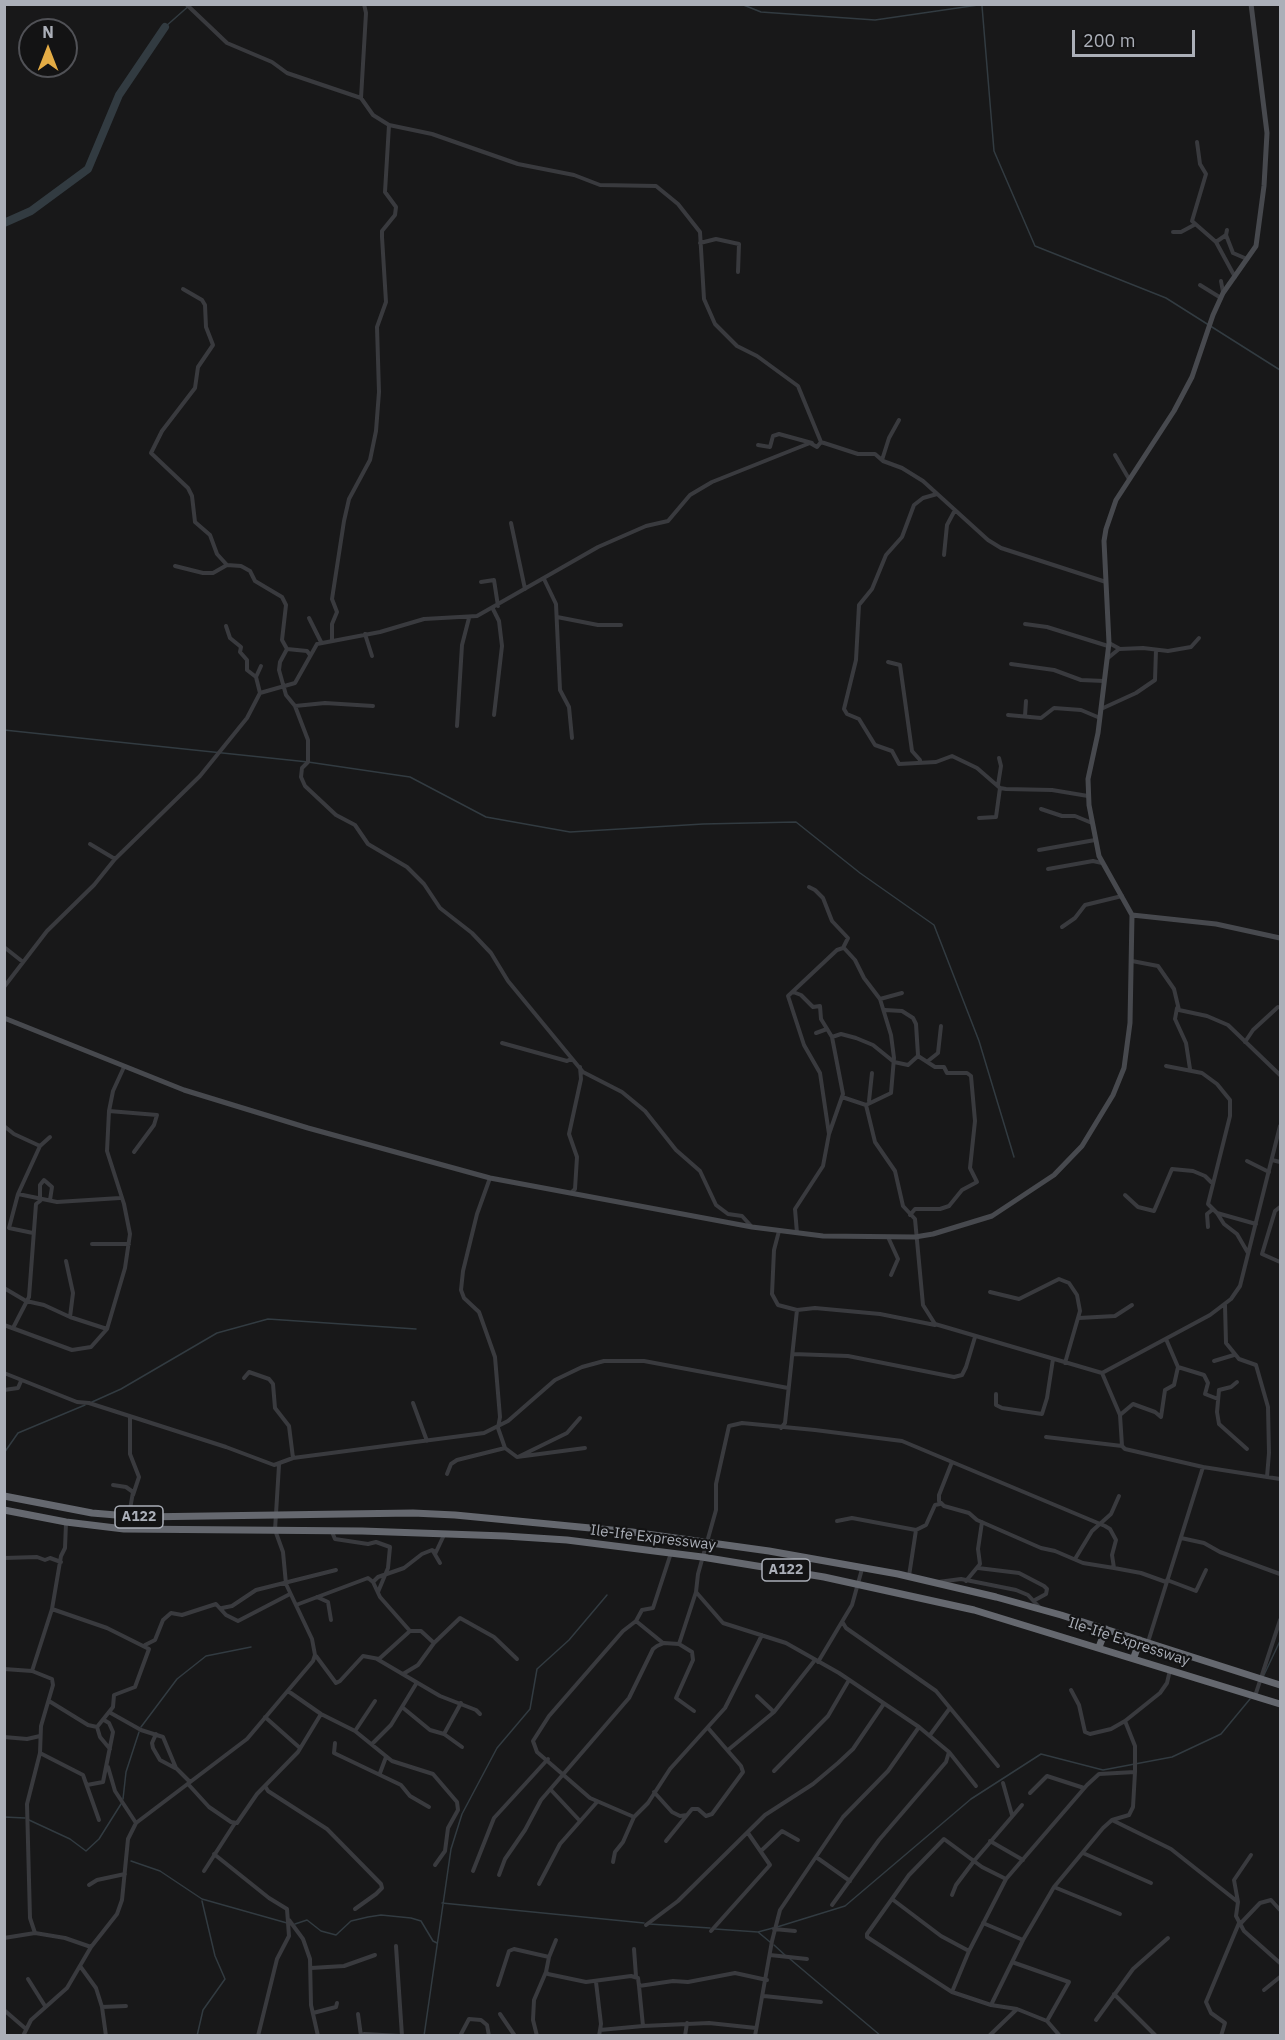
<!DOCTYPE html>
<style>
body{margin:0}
#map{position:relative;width:1285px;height:2040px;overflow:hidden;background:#181819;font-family:"IBM Plex Sans",sans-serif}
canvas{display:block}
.frame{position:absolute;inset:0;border:6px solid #abafb8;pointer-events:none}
.north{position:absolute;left:18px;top:18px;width:60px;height:60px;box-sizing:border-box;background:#131314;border:2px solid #505156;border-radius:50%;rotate:0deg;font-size:16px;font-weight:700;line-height:24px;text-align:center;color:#abafb8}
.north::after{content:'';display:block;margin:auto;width:21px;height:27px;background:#e4ac45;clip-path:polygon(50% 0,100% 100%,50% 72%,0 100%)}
.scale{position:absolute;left:1072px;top:30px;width:123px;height:27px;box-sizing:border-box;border:3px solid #abafb8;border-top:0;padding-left:8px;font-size:18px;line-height:21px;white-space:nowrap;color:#abafb8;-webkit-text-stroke:4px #131314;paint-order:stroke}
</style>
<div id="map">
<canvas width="1285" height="2040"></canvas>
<div class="frame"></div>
<div class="north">N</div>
<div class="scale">200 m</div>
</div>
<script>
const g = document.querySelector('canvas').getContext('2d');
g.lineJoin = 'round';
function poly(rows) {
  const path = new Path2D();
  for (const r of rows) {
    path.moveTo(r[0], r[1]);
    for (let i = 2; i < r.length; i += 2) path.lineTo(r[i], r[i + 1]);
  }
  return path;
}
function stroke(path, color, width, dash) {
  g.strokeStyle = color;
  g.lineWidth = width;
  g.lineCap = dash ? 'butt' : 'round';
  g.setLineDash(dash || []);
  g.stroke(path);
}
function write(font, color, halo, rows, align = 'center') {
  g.font = font + ' "IBM Plex Sans",sans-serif';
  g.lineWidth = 4.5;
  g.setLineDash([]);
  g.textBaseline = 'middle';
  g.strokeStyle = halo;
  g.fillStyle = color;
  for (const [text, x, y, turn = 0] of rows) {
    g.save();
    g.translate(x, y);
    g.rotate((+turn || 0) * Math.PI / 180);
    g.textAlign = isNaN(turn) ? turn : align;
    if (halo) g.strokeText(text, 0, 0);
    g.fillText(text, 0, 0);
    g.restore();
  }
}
const stream = poly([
 [741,4,761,12,875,20,985,4],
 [982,6,994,151,1035,246,1166,298,1280,370],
 [165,27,191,4],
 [4,730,308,762,410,777,486,817,570,832,703,824,796,822,860,873,934,925,979,1041,1014,1157],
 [92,1402,121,1389,217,1333,268,1319,416,1329],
 [4,1453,18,1433,85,1405],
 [1263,1677,1280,1641],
 [141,1727,177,1679,206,1656,251,1647],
 [123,1799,126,1772,139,1732],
 [4,1817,25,1818],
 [29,1820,70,1839,86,1851,99,1839,121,1804],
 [131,1861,160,1871,202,1899,287,1923],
 [442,1903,644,1923],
 [295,1924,307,1920,321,1931,336,1935,351,1921,368,1917,381,1915,411,1918,421,1921,433,1941,437,1943],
 [649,1924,710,1928],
 [777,1927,845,1906,971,1799,1041,1754,1103,1770,1172,1757,1221,1734,1250,1699],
 [715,1929,758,1932,773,1928],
 [758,1932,770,1942],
 [774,1945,786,1956],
 [790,1959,881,2036],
 [197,2036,203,2010,225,1979,215,1956,202,1901],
 [424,2036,451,1849,462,1814,497,1748,530,1709,537,1669,569,1640,607,1595]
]);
const river = poly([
 [4,223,31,211,88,169,119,95,165,27]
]);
const street = poly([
 [186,4,227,43,272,62,287,73,361,98,373,115,389,125,432,134,518,164,574,175,600,185,656,186,678,204,700,232,704,299,715,324,737,346,757,356,798,386,821,442],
 [361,98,366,13,364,4],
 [1197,142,1200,164,1206,174,1192,221,1216,242,1235,277],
 [1173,232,1181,232,1194,225],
 [1226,235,1233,253,1247,259],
 [1216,242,1226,235,1227,230],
 [700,243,716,239,739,244,738,272],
 [1221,281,1223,292],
 [1200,285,1221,298],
 [183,289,202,300,205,305,206,327,213,345,198,367,195,388,162,431,151,453,188,488,192,496,195,522,210,535,217,554,227,565],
 [758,445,770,447,773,436,779,434,812,443],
 [1115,455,1129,479],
 [882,460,889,438,899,420],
 [937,494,923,498,914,505,902,537,886,555,872,589,859,605,856,660,844,709,847,714,859,719,875,745,892,751,899,764,936,762,952,756,977,768,1000,788,1006,789,1052,790,1088,796],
 [511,523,525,589],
 [944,555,947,525,955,510],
 [175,566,203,573,213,573,227,565,241,566,250,571,255,581,282,597,286,605,282,640,287,649],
 [544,579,556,604,560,690,569,707,572,738],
 [481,582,494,580,498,606],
 [493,609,499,621,502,646,494,715],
 [557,617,598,625,621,625],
 [309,618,321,642],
 [1025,624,1047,627,1108,646],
 [226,626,230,638,241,647,240,652,247,660,247,670,256,677,260,693],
 [365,634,372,656],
 [332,640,332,624,337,612,332,599,344,521,349,499,370,460,376,431,379,392,377,327,386,302,382,237,382,231,395,215,396,207,385,192,389,125],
 [1109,643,1120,649,1143,648,1168,651,1191,647,1199,638],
 [287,649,280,662,279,670,286,695,295,706,308,740,308,762,302,768,301,777,305,786,336,815,355,825,368,844,407,867,424,884,440,908,472,933,491,953,508,981,583,1072,622,1092,645,1111,676,1150,700,1171,716,1205,728,1214,742,1216,752,1227],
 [287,649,307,651,310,655],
 [1108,658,1119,649],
 [888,662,900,665,912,751,920,760],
 [1011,664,1054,670,1081,680,1104,681],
 [256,677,261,666],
 [295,706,325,703,373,706],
 [1101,709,1136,693,1155,680,1156,650],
 [1008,715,1041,718,1054,708,1081,710,1100,718],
 [1025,716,1026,701],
 [457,726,462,645,469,618],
 [998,785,1001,766,999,758],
 [1041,809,1062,816,1075,816,1092,823],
 [979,818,996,817,1000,788],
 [90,844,115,859],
 [1039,850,1095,840],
 [1048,869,1093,861,1102,863],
 [809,887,815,890,823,898,832,921,848,938,843,948,837,950,788,996,804,1045,820,1073,829,1134],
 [1062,927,1075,918,1085,905,1122,896],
 [4,947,23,962],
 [844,948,855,960,864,978,880,999,891,1035,894,1058,891,1093,866,1105],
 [1132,961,1158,966,1174,989,1179,1010,1207,1016,1228,1025,1280,1075],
 [4,987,47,931,94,885,115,859,200,776,247,718,260,693,295,683,317,644,380,632,424,619,477,616,598,547,646,526,668,521,690,495,712,482,810,443,817,447,821,442,858,454,875,454,883,461,902,468,923,481,988,540,1001,548,1106,582],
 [793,992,801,995,813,1007,820,1006,821,1019,832,1037,843,1094,829,1134,823,1166,795,1209,797,1233],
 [880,999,902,993],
 [1177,1008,1175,1019,1186,1043,1190,1069],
 [885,1010,902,1011,913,1018,916,1024,918,1055],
 [816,1033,827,1029],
 [832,1037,841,1034,856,1038,873,1045,894,1062,908,1065,918,1056,935,1067,944,1067,947,1073,967,1073,971,1076,975,1121,970,1168,977,1182,962,1190,949,1206,940,1209,915,1209,910,1215],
 [1245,1042,1253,1030,1278,1007],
 [502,1043,567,1061,571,1059],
 [928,1061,938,1053,941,1026],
 [1166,1066,1202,1073,1217,1084,1230,1100,1230,1116,1208,1204,1217,1213,1256,1224],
 [842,1097,866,1105],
 [869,1101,872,1073],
 [866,1105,875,1142,895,1171,903,1206,915,1219,923,1305,935,1324,1102,1373,1120,1415,1122,1446,1125,1449,1203,1467,1280,1479],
 [109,1111,157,1115,154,1125,134,1152],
 [4,1126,14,1134,40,1146],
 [1272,1160,1280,1162],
 [1247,1161,1269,1172],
 [490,1178,477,1214,463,1271,461,1290,464,1298,479,1312,495,1357,500,1417,498,1428,505,1448,517,1457,585,1448],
 [571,1193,575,1189,577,1157,569,1134,581,1079,580,1067],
 [18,1194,40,1146,50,1137],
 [1125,1195,1138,1207,1154,1211,1172,1169,1193,1171,1205,1176,1211,1182],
 [1280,1207,1275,1211,1262,1254,1280,1262],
 [1217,1213,1224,1224,1237,1234,1248,1253],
 [1208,1227,1207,1214,1212,1210],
 [779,1231,774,1250,772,1294,778,1305,797,1310,815,1308,880,1314,935,1325],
 [33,1233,9,1228,18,1194,57,1202,120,1198],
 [888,1237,898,1259,891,1275],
 [92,1244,129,1244],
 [66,1261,73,1293,70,1317,107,1329],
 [4,1288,26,1301,44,1305,70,1317],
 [990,1292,1019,1299,1059,1279,1069,1283,1077,1295,1080,1311,1065,1363],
 [1225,1305,1226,1343,1239,1359,1256,1365,1268,1407,1269,1453,1267,1477],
 [1079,1318,1115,1316,1132,1305],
 [4,1325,72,1350,91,1347,107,1329,125,1268,130,1234,124,1204,107,1151,109,1111,113,1091,124,1067],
 [13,1328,29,1297,36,1204,40,1201,40,1185,44,1180,52,1187,50,1200],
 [1166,1339,1178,1367,1204,1375,1208,1383,1205,1394,1218,1399],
 [793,1354,848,1356,954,1377,962,1375,966,1367,975,1337],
 [1214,1361,1234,1355],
 [4,1373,77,1402,89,1403,226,1447,274,1465,293,1458,484,1433,508,1421,555,1380,582,1367,604,1361,644,1361,788,1388],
 [1102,1373,1210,1315,1231,1299,1240,1286,1280,1126],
 [244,1378,249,1372,269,1379,273,1384,275,1408,289,1426,293,1458],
 [1237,1382,1231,1387,1219,1390,1217,1412,1219,1424,1247,1449],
 [4,1390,18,1388,21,1381],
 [996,1394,996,1405,1002,1408,1042,1414,1047,1398,1053,1359],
 [413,1403,427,1441],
 [1120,1415,1133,1404,1155,1412,1161,1417],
 [130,1417,130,1454,139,1477,133,1495],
 [1161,1417,1165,1390,1174,1385,1178,1367],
 [781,1428,785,1423,797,1310],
 [1046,1437,1122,1446],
 [518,1457,567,1433,580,1418],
 [952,1462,939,1495,939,1501,944,1506,969,1513,977,1520,1041,1548,1055,1551,1083,1563,1114,1568],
 [447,1474,451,1464,457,1460,505,1448],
 [113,1485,126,1487,133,1492,129,1515],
 [837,1521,852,1518,916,1530,926,1525,935,1505,940,1504],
 [332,1532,335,1539,368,1544,376,1542,390,1547,388,1568,378,1592],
 [1181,1538,1204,1543,1220,1552,1280,1574],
 [433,1551,440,1563],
 [4,1558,37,1557,45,1560,50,1558,61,1562],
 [1075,1559,1092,1531,1111,1514,1119,1496],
 [978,1568,1019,1573,1044,1586,1047,1589,1046,1594,1035,1600],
 [909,1576,916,1530],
 [1167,1580,1196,1591,1206,1570],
 [966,1581,980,1564,978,1549,982,1522],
 [373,1582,378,1577,404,1568,422,1554,432,1550,436,1552,444,1535],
 [938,1582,961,1579,1016,1590,1028,1595,1041,1609],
 [317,1597,328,1602,331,1620],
 [296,1605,368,1578,373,1582,380,1597,410,1631],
 [222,1608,232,1606,256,1590,336,1570],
 [52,1609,107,1628,149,1649,135,1687,114,1695,113,1707,97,1727],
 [636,1621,663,1643],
 [843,1623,846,1628,936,1691,998,1766],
 [1148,1642,1203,1467],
 [679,1644,696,1592],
 [145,1645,155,1640,163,1620,171,1613,182,1615,216,1604,226,1615,238,1621,290,1594],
 [316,1656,336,1683,340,1681,363,1656,379,1659,410,1631,421,1631,434,1643],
 [377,1659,440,1696,476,1710,480,1714],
 [818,1662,852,1605,862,1569],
 [4,1669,32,1671,52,1679,53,1685,41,1726,40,1753,83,1775,99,1820],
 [32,1671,52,1609,61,1556,65,1548,66,1523],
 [403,1674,418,1665,434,1643,460,1618,494,1637,517,1659],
 [1071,1690,1079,1705,1085,1732,1090,1734,1111,1729,1125,1721],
 [288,1691,321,1714,355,1731,392,1761,433,1774,457,1802,458,1810,448,1828,445,1851,435,1865],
 [757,1696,774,1712],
 [1255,1696,1280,1620],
 [49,1701,88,1725,97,1727],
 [461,1703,444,1734,462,1747],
 [402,1707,430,1730,444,1734],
 [109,1712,141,1730,163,1737,176,1768,190,1782],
 [265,1717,300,1748],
 [97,1727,100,1737,110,1749],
 [919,1727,949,1752,976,1786],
 [355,1731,375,1701],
 [156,1734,152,1743,153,1748,160,1760,175,1768],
 [930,1735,950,1708],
 [4,1737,27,1739,40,1736],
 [335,1743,334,1753,401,1785,410,1796,429,1807],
 [372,1744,391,1725,416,1684],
 [728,1750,774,1712,815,1660],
 [108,1767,115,1791,136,1823],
 [774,1771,828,1716,849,1680],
 [380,1773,386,1757],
 [1003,1783,1012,1815],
 [188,1784,209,1807,231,1822,237,1823,257,1794,298,1752,321,1714],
 [87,1785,103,1782,113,1732,109,1723,104,1720],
 [265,1786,268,1791,327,1829,381,1884,382,1888,376,1894,355,1909],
 [551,1790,580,1821],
 [654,1792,672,1812,680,1816,687,1815],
 [1030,1793,1047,1776,1084,1788],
 [634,1817,590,1798,537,1752,533,1741,549,1716,623,1631,636,1621,642,1610,653,1608,671,1553],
 [1112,1820,1171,1849,1238,1902],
 [666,1841,692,1809,698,1809,706,1816,712,1814,743,1772,741,1766,708,1728],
 [990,1841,1023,1860],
 [762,1850,782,1831,798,1840],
 [1083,1853,1151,1883],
 [214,1854,269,1898,287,1909,289,1936,277,1959,258,2036],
 [1251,1855,1234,1880,1238,1902,1236,1916,1244,1931,1280,1963],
 [816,1857,850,1881],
 [613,1862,615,1852,623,1842,634,1817,648,1803,670,1769,725,1708,762,1635],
 [204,1871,235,1823],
 [473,1871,494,1818,548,1759],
 [499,1875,505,1859,525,1830,541,1800,629,1698,653,1649,657,1646,664,1643,679,1644,692,1652,693,1660,676,1698,694,1711],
 [1006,1879,982,1867,944,1839,909,1875,867,1934,867,1937,952,1992,991,2005,1017,2009,1047,2021,1060,2036],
 [539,1884,560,1844,597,1802],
 [89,1885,97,1880,125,1874],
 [1054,1887,1120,1914],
 [952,1895,956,1885,974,1861,1022,1805],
 [892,1899,941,1936,969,1951,1006,1879,1087,1785,1099,1774,1135,1772,1135,1746,1125,1721,1160,1693,1167,1683,1170,1670],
 [832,1905,879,1840,946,1762,949,1752],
 [289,1920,303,1939,310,1959,311,2005,318,2036],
 [983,1923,1023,1940,1054,1887,1103,1828,1112,1820,1129,1815,1133,1807,1135,1772],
 [1240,1924,1260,1903,1271,1900,1280,1910],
 [646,1925,678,1901,765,1815,813,1784,838,1763,853,1749,883,1705],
 [774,1929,795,1931],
 [711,1931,770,1865,748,1833],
 [35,1933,30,1918,27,1804,40,1753],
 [4,1938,35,1933,65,1938,91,1947],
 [396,1946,402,2036],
 [634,1949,636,1976],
 [770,1955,807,1959],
 [549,1957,556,1940],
 [1012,1962,1069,1982,1047,2021],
 [80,1966,96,1988,102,2007,126,2006],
 [311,1968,344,1966,375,1955],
 [28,1979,45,2006],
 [596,1982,601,2024,599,2036],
 [498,1985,509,1951,514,1949,549,1957,546,1972,548,1974,586,1982,631,1976,638,1978,639,1986,673,1981,688,1982,735,1973,767,1980],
 [639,1986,643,2026,709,2023,756,2028],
 [1264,1990,1280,1977],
 [952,1992,969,1951],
 [1114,1994,1156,2036],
 [764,1996,821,2002],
 [991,2005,1023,1940],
 [102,2007,106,2036],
 [4,2010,26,2029],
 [313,2013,336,2007,337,2003],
 [358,2014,361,2036],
 [500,2014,515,2036],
 [1096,2020,1133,1969,1168,1938],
 [600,2030,643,2026],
 [364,2034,401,2036],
 [23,2036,31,2020,67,1988,91,1947,117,1914,122,1900,128,1839,136,1823,247,1739,313,1661,315,1655,312,1639,286,1584,283,1552,275,1530,279,1465],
 [460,2036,469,2019,481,2020,487,2025,489,2036],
 [537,2036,533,2020,534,2000,546,1972],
 [685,2036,687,2023],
 [755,2036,772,1941,780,1910,843,1817,888,1771,919,1727,839,1673,786,1643,723,1623,696,1592,698,1574,716,1510,716,1484,729,1426,742,1423,815,1430,902,1441,1105,1526,1110,1529,1116,1540,1112,1555,1114,1568,1141,1573,1166,1582],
 [989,2036,1017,2009],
 [1221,2036,1225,2023,1211,2013,1206,2002,1239,1923]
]);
const secondary = poly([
 [1132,915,1216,924,1280,938],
 [4,1018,184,1090,308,1128,490,1178,752,1227,823,1236,915,1237,933,1234,992,1216,1054,1175,1082,1146,1113,1095,1124,1068,1130,1023,1132,915,1099,856,1089,805,1088,779,1098,733,1109,643,1104,541,1106,529,1116,500,1174,411,1192,377,1213,315,1223,293,1256,246,1264,186,1267,133,1251,4]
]);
const highway = poly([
 [4,1496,92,1513,140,1517,413,1513,455,1515,632,1532,769,1551,898,1574,996,1597,1061,1615,1280,1685],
 [4,1510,66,1522,124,1529,362,1531,505,1536,567,1540,702,1557,824,1577,974,1610,1280,1704],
 [1099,1647,1106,1629],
 [1134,1657,1140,1640]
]);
const shields = [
 [139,1517,48],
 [786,1570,48]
];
const shieldNames = [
 ["A122",139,1517],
 ["A122",786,1570]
];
const streetNames = [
 ["Ile-Ife Expressway",653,1538,7],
 ["Ile-Ife Expressway",1129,1642,18]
];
stroke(stream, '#323b41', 1.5);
stroke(river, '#323b41', 8);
stroke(street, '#393a3e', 4);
stroke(secondary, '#47494e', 5);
stroke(highway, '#65686f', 7);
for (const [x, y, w] of shields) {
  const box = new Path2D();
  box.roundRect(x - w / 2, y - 11, w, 22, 4.5);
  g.fillStyle = '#131314';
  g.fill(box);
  stroke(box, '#abafb8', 1.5);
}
write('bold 14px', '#abafb8', null, shieldNames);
write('15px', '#abafb8', '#131314', streetNames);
</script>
